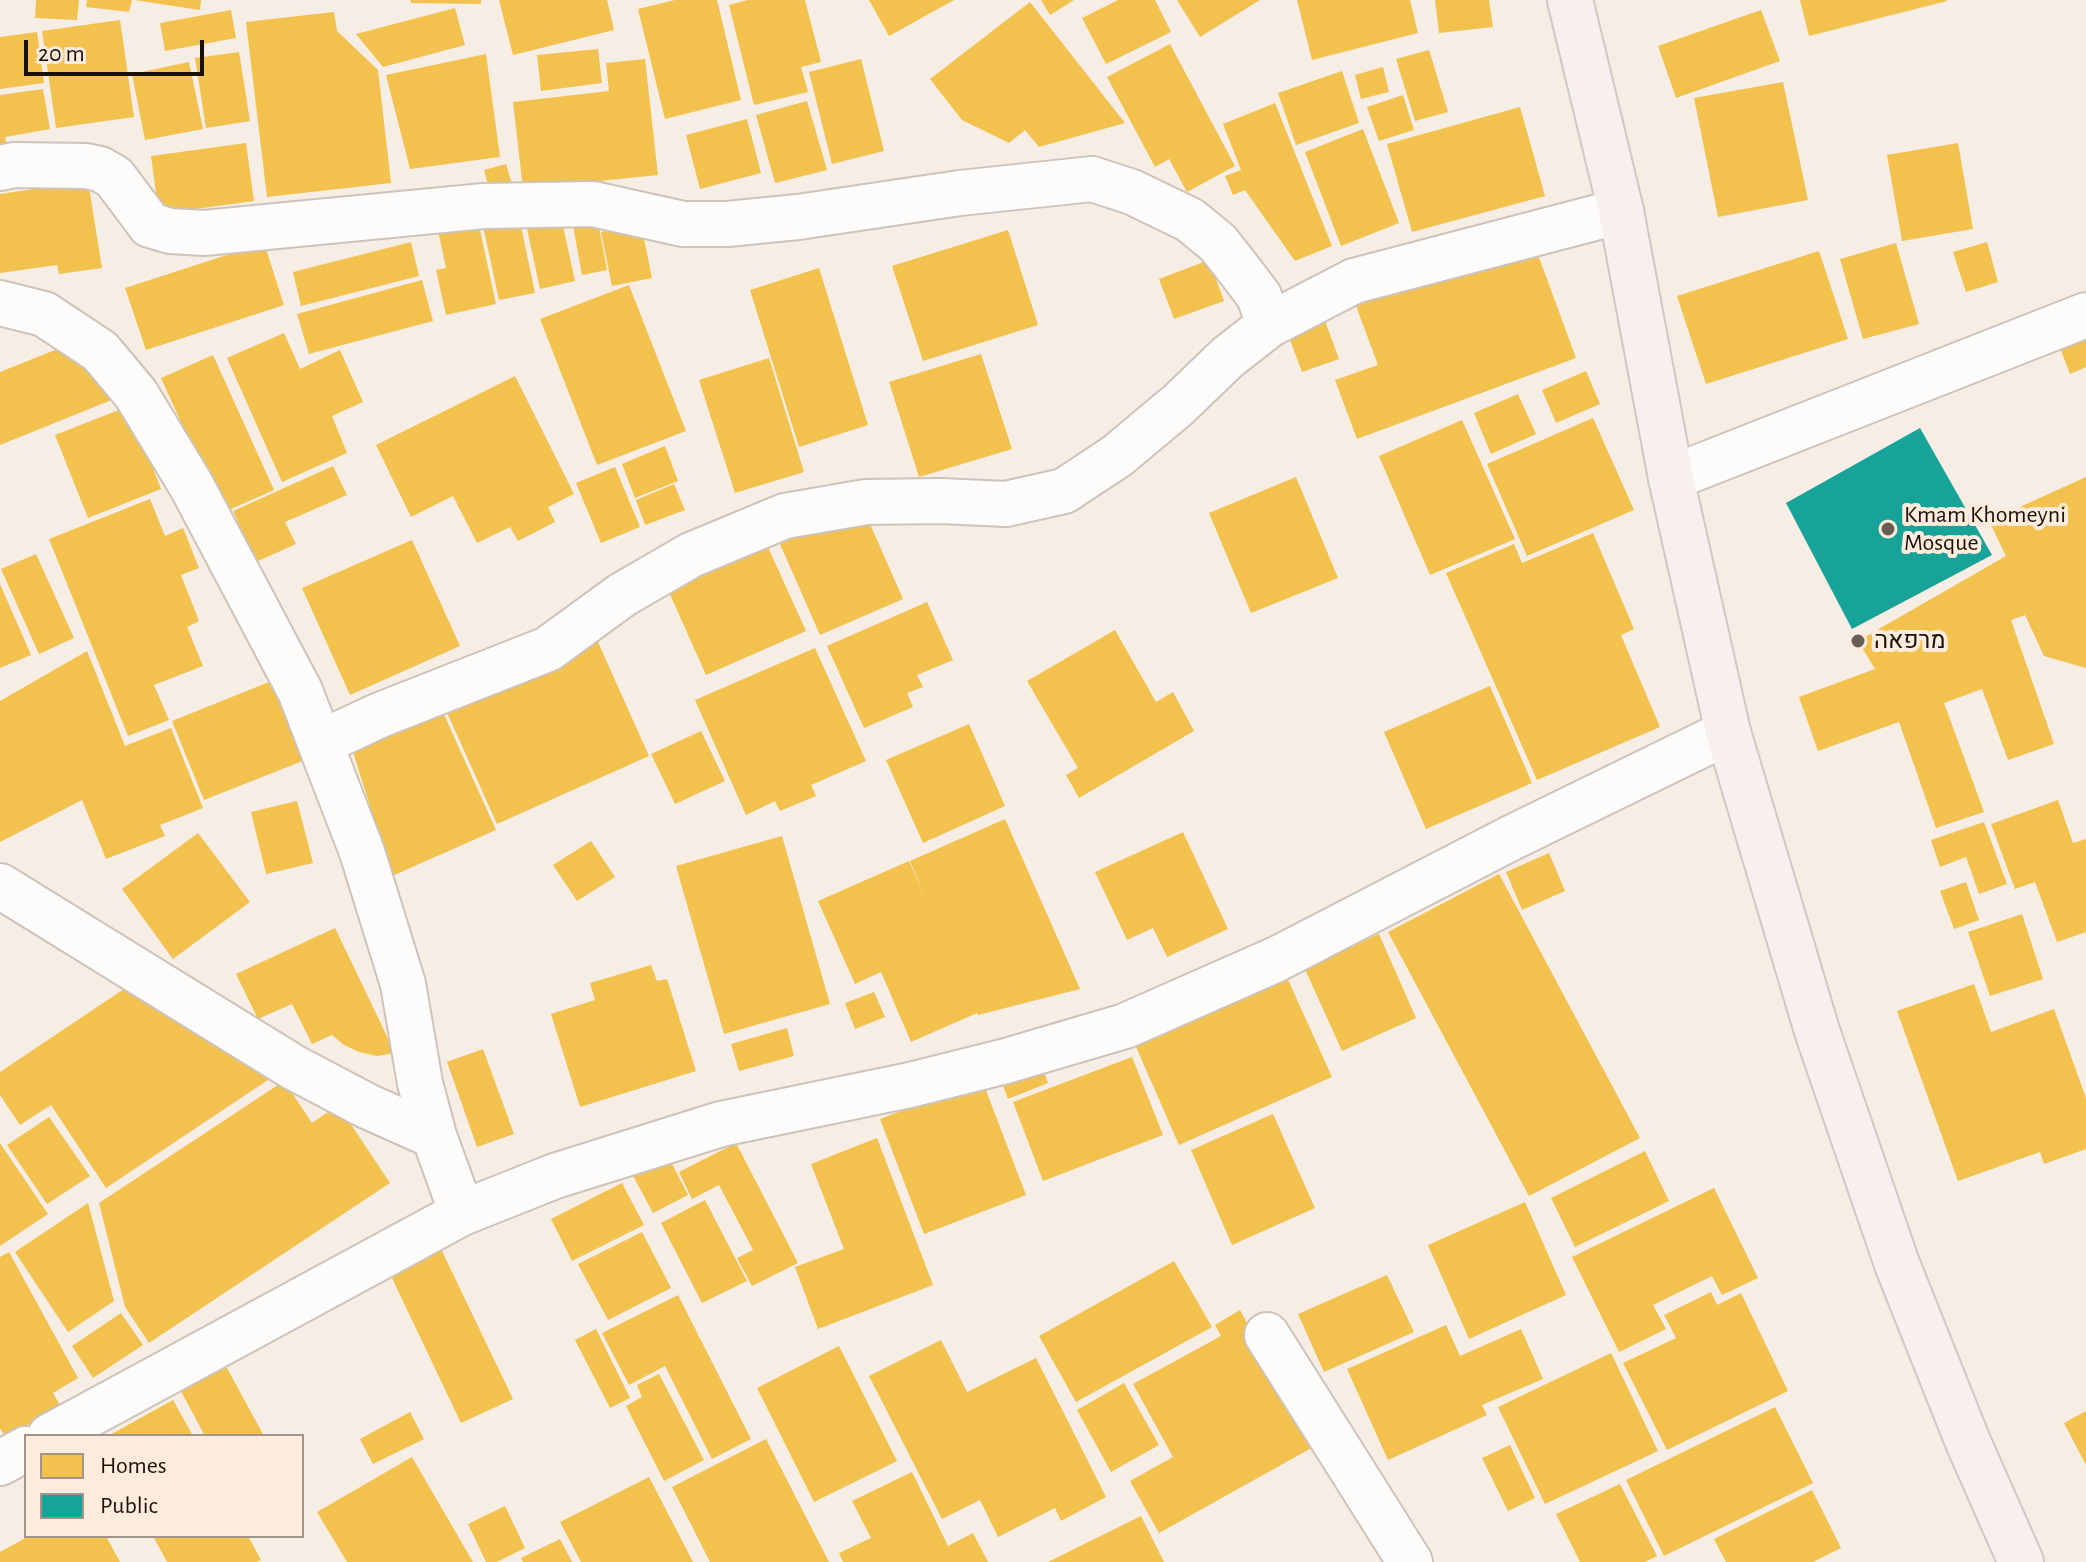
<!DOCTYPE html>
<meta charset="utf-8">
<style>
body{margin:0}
#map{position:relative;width:2086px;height:1562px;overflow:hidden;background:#f6ede5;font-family:"Alegreya Sans",sans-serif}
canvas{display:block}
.legend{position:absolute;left:24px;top:1434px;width:280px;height:104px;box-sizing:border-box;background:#fdecde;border:2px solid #a29489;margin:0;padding:10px 14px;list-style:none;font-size:24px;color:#1a1109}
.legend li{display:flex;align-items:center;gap:16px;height:40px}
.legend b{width:40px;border:2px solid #a29489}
.scale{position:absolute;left:24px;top:40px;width:180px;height:36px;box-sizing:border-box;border:4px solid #1a1109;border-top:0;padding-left:10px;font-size:24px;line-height:28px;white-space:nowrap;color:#1a1109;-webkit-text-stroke:6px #fdecde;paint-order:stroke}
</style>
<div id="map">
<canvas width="2086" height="1562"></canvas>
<ul class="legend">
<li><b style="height:22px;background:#f2c14e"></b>Homes</li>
<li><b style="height:22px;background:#17a398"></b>Public</li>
</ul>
<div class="scale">20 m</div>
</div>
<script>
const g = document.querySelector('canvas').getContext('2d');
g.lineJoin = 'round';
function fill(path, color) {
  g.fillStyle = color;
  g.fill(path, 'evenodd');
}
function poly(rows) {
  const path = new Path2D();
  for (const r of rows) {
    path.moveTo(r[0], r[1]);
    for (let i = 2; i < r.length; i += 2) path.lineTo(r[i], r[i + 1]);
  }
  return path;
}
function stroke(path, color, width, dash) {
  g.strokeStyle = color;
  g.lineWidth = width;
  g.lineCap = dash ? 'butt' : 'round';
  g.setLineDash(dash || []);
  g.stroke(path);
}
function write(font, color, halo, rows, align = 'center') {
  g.font = font + ' "Alegreya Sans",Heebo,sans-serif';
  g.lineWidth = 8;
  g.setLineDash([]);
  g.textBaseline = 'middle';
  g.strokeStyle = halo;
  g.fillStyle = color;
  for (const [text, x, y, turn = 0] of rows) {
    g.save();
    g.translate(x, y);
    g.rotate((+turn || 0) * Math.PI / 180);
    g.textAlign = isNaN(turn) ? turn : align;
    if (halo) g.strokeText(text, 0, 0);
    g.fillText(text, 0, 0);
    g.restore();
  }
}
const homes = poly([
 [36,0,79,0,77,20,35,18],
 [87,0,132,0,129,12,86,7],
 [134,0,201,0,200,10],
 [411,0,481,0,481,4,411,3],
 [499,0,607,0,614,30,513,55],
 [675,0,717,0,741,100,665,119,638,9],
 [748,0,805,0,821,62,801,67,808,92,754,105,729,5],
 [869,0,954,0,889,36],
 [1041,0,1074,0,1050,15],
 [1118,0,1155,0,1171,32,1106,64,1082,18],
 [1177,0,1260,0,1200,37],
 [1297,0,1410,0,1418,33,1312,60],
 [1435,0,1489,0,1493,27,1439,33],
 [1800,0,1947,0,1947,1,1809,36],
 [1030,2,1125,123,1039,147,1025,130,1009,143,962,120,930,79],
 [455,8,465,45,383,67,356,34],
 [231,10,236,38,165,51,160,23],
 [1761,10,1780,61,1676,98,1658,46],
 [334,12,337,31,378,70,391,183,267,197,246,22],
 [120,20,134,117,56,128,42,31],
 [37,32,44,83,0,89,0,37],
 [1170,44,1235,166,1187,192,1169,159,1155,167,1107,77],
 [598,49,602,83,541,91,537,55],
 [1429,50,1448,112,1415,121,1396,59],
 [239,52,250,121,206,128,195,58],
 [486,54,500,157,410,169,386,75],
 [645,59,658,175,523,189,513,102,609,91,606,63],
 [861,59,884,151,832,164,809,72],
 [189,62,203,129,145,140,132,74],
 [1383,67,1389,92,1361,99,1355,75],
 [1342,71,1359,123,1296,145,1278,93],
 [1783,82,1808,200,1718,217,1694,98],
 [43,89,50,129,5,137,7,146,0,147,0,95],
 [1403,95,1414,130,1379,141,1367,107],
 [807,101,827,170,775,183,756,115],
 [1275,103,1332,246,1295,261,1245,190,1233,195,1225,176,1241,170,1223,124],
 [1520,107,1545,196,1412,232,1387,144],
 [747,119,761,173,700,189,686,135],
 [1363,129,1399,223,1341,246,1305,152],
 [246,143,254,201,159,214,151,156],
 [1958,143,1973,229,1902,241,1887,155],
 [506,164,515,194,492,200,484,170],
 [88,181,102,268,59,274,57,265,0,273,0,194],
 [559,208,575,281,540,289,524,215],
 [596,211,607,270,582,275,571,215],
 [519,217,535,293,499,300,483,226],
 [478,221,496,304,446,315,436,270,446,268,438,230],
 [641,224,652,278,612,286,601,232],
 [1008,230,1038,325,923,361,892,266],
 [1533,241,1576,358,1357,439,1335,380,1378,365,1356,306],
 [411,242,419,276,301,306,293,272],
 [1987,242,1998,282,1966,292,1953,252],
 [264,243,284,305,146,350,125,288],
 [1896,243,1919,324,1863,339,1840,259],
 [1819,251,1848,339,1706,384,1677,296],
 [1209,260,1224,301,1174,319,1159,279],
 [819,268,868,425,799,447,750,290],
 [422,280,433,321,309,354,297,314],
 [629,285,686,431,597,465,540,319],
 [1321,310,1339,359,1302,372,1284,324],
 [2086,325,2086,367,2070,374,2056,337],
 [284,333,300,369,340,350,363,402,332,416,347,453,282,482,227,358],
 [80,340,114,399,0,445,0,372],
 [981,354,1012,449,919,477,889,382],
 [213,355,274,490,222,513,161,378],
 [769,358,804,472,735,493,699,380],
 [1586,371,1600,404,1556,423,1542,390],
 [515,376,574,494,548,507,555,522,518,541,510,527,477,543,453,496,411,517,376,445],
 [1518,394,1536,434,1491,454,1474,413],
 [129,406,161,489,88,518,55,435],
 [1593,418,1634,510,1527,556,1487,464],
 [1462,420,1515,539,1430,575,1379,456],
 [665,446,678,481,635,498,622,464],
 [333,466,347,495,285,522,296,544,256,562,233,511],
 [615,467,640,527,601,543,576,483],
 [1296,477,1338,578,1251,613,1209,513],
 [2086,477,2086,668,2044,656,2025,615,2011,620,2054,744,2008,760,1982,689,1944,703,1984,812,1936,828,1899,722,1818,751,1799,697,1875,669,1858,641,2006,556,1989,521],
 [674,484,685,510,645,525,636,500],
 [150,499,165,536,183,528,199,568,181,575,199,621,187,627,203,666,154,685,169,720,128,736,49,539],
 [863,508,903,599,820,635,780,544],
 [1593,533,1634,629,1621,635,1660,727,1537,780,1446,573,1514,544,1522,563],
 [412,540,460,646,350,695,302,588],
 [767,545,806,631,706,675,664,581],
 [36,554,74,638,39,654,1,569],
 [0,584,31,655,0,668],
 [927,602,953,660,917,675,923,687,907,693,913,707,864,728,827,646],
 [1115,630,1156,702,1173,692,1194,731,1079,798,1066,775,1078,768,1027,681],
 [597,640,649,756,497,824,445,708],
 [815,648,866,761,811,785,816,796,780,811,775,801,746,815,695,700],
 [87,651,125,746,171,728,203,808,160,825,165,836,106,859,82,800,0,842,0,701],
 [274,680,305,760,204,800,172,721],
 [1490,686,1532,783,1426,829,1384,732],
 [442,710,496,830,392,876,352,749],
 [969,724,1005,806,923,843,886,760],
 [701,731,725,781,675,804,651,754],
 [2058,800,2073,843,2086,839,2086,932,2057,942,2035,882,2015,889,1991,824],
 [297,801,313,863,266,874,251,812],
 [1005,819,1080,989,978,1015,977,1013,911,1042,881,972,855,984,818,901,909,861,926,900,910,861],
 [1984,822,2007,884,1979,894,1966,857,1940,867,1931,840],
 [1183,832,1228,929,1167,957,1153,928,1127,940,1095,872],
 [198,833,250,902,173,959,122,889],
 [782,836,830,1004,724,1034,676,866],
 [591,841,615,877,577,901,553,865],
 [1549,853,1565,891,1522,910,1506,872],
 [1499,874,1640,1138,1529,1196,1388,932],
 [1966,882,1979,920,1954,929,1940,891],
 [2022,914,2043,979,1990,996,1968,932],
 [335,928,395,1053,377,1056,359,1052,344,1045,332,1035,312,1044,292,1004,258,1019,236,974],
 [1379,934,1416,1018,1342,1051,1304,967],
 [651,965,657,981,667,979,696,1071,580,1107,551,1014,595,1000,590,983],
 [1285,973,1332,1077,1179,1145,1133,1040],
 [1974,984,1991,1032,2054,1009,2086,1098,2086,1149,2044,1164,2040,1152,1958,1181,1897,1011],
 [127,987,277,1074,106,1188,51,1105,20,1125,0,1095,0,1072],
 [874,992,885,1017,855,1029,845,1003],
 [787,1028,794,1056,739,1071,731,1044],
 [483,1049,514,1134,477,1147,447,1062],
 [1132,1057,1163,1135,1043,1181,1013,1102],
 [1039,1060,1048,1083,1008,1099,999,1075],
 [982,1080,1026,1195,924,1234,880,1119],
 [284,1081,312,1123,338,1105,390,1183,149,1343,125,1307,99,1203],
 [1273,1114,1315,1208,1232,1245,1191,1150],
 [49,1117,90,1176,47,1204,7,1145],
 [877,1138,933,1285,818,1329,795,1267,844,1249,811,1164],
 [0,1143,48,1214,0,1246],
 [736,1143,798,1263,752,1286,737,1258,753,1250,719,1185,692,1199,679,1172],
 [1645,1151,1669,1201,1575,1247,1551,1198],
 [667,1154,688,1195,653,1213,631,1172],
 [622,1183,644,1225,572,1261,551,1219],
 [1714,1188,1758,1278,1722,1295,1712,1276,1653,1305,1666,1329,1619,1352,1572,1257],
 [705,1200,747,1281,702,1303,661,1223],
 [1525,1202,1566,1295,1469,1339,1428,1245],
 [88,1203,114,1301,68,1332,15,1252],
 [642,1232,671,1288,608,1320,578,1264],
 [441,1249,513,1399,461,1423,390,1274],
 [9,1252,78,1378,53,1393,61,1407,5,1437,0,1428,0,1257],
 [1174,1261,1212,1327,1076,1402,1039,1336],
 [1387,1275,1414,1332,1324,1372,1298,1314],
 [1711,1292,1717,1305,1741,1293,1788,1391,1667,1450,1623,1363,1676,1338,1664,1315],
 [678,1295,751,1439,712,1459,665,1366,629,1385,602,1333],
 [1240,1310,1315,1446,1159,1533,1130,1481,1173,1457,1133,1384,1221,1336,1215,1325],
 [121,1313,143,1345,93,1378,72,1346],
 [1446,1325,1460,1356,1521,1329,1543,1379,1482,1405,1487,1415,1388,1460,1347,1369],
 [596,1329,630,1398,610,1408,575,1340],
 [941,1340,967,1392,1036,1358,1106,1497,1061,1521,1055,1508,998,1537,980,1500,942,1519,869,1376],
 [839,1346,897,1461,814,1502,757,1388],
 [1611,1353,1658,1451,1545,1504,1498,1407],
 [222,1359,264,1436,205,1436,177,1384],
 [659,1374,704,1460,664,1481,626,1406,642,1397,637,1385],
 [1124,1383,1159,1445,1111,1472,1077,1410],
 [173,1400,193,1436,108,1436],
 [1775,1407,1813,1483,1664,1556,1626,1480],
 [2086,1411,2086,1465,2064,1423],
 [410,1412,424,1439,373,1464,360,1439],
 [766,1439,829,1562,710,1562,672,1487],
 [1510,1445,1535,1498,1508,1511,1482,1458],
 [412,1457,473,1562,347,1562,317,1512],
 [912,1472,948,1546,973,1533,988,1562,843,1562,839,1553,871,1538,852,1501],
 [649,1477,693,1562,581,1562,560,1522],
 [1620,1484,1657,1556,1645,1562,1580,1562,1556,1514],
 [1812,1490,1841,1548,1813,1562,1726,1562,1714,1539],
 [505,1506,525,1548,497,1562,486,1562,468,1524],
 [1141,1516,1164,1562,1048,1562],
 [29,1536,106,1536,120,1562,0,1562,0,1552],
 [153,1536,248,1536,261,1560,257,1562,167,1562],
 [560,1539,572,1562,523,1562,521,1558]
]);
const public = poly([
 [1920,428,1992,555,1852,629,1786,503]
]);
const minor = poly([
 [0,168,14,165,86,166,100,169,114,177,150,225,170,231,204,233,484,206,593,204,683,224,727,224,798,217,960,193,1092,179,1132,192,1190,220,1218,243,1240,271,1259,296,1269,325,1354,281,1621,211],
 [0,303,44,314,100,351,136,394,191,485,300,691,362,852,403,984,420,1083,434,1136,462,1213],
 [1671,478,2086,315],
 [320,743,380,715,548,649,622,595,691,555,785,516,866,502,941,501,1006,504,1064,491,1117,456,1178,405,1228,357,1269,325],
 [0,886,293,1067,367,1106,434,1136],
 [1267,1335,1410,1562],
 [50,1436,462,1213,555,1176,721,1124,910,1085,1006,1061,1125,1026,1277,959,1511,838,1728,732],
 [0,1463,26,1449]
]);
const primary = poly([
 [1570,0,1621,211,1671,478,1728,732,1817,1031,1897,1264,1968,1442,2021,1562]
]);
const markers = [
 [1888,529,8,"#675e56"],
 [1858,641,8,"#675e56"]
];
const poiNames = [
 ["Kmam Khomeyni",1904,515],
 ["Mosque",1904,543],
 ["מרפאה",1874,641]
];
fill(homes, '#f2c14e');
fill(public, '#17a398');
stroke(minor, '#ccc3bb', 48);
stroke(primary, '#cec9c4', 48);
stroke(minor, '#fefcfb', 44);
stroke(primary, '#f8f0ef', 44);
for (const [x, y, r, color] of markers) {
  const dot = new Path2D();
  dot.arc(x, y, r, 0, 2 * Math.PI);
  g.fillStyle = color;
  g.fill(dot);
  stroke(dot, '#fdecde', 3);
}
write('24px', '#1a1109', '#fdecde', poiNames, 'left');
</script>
